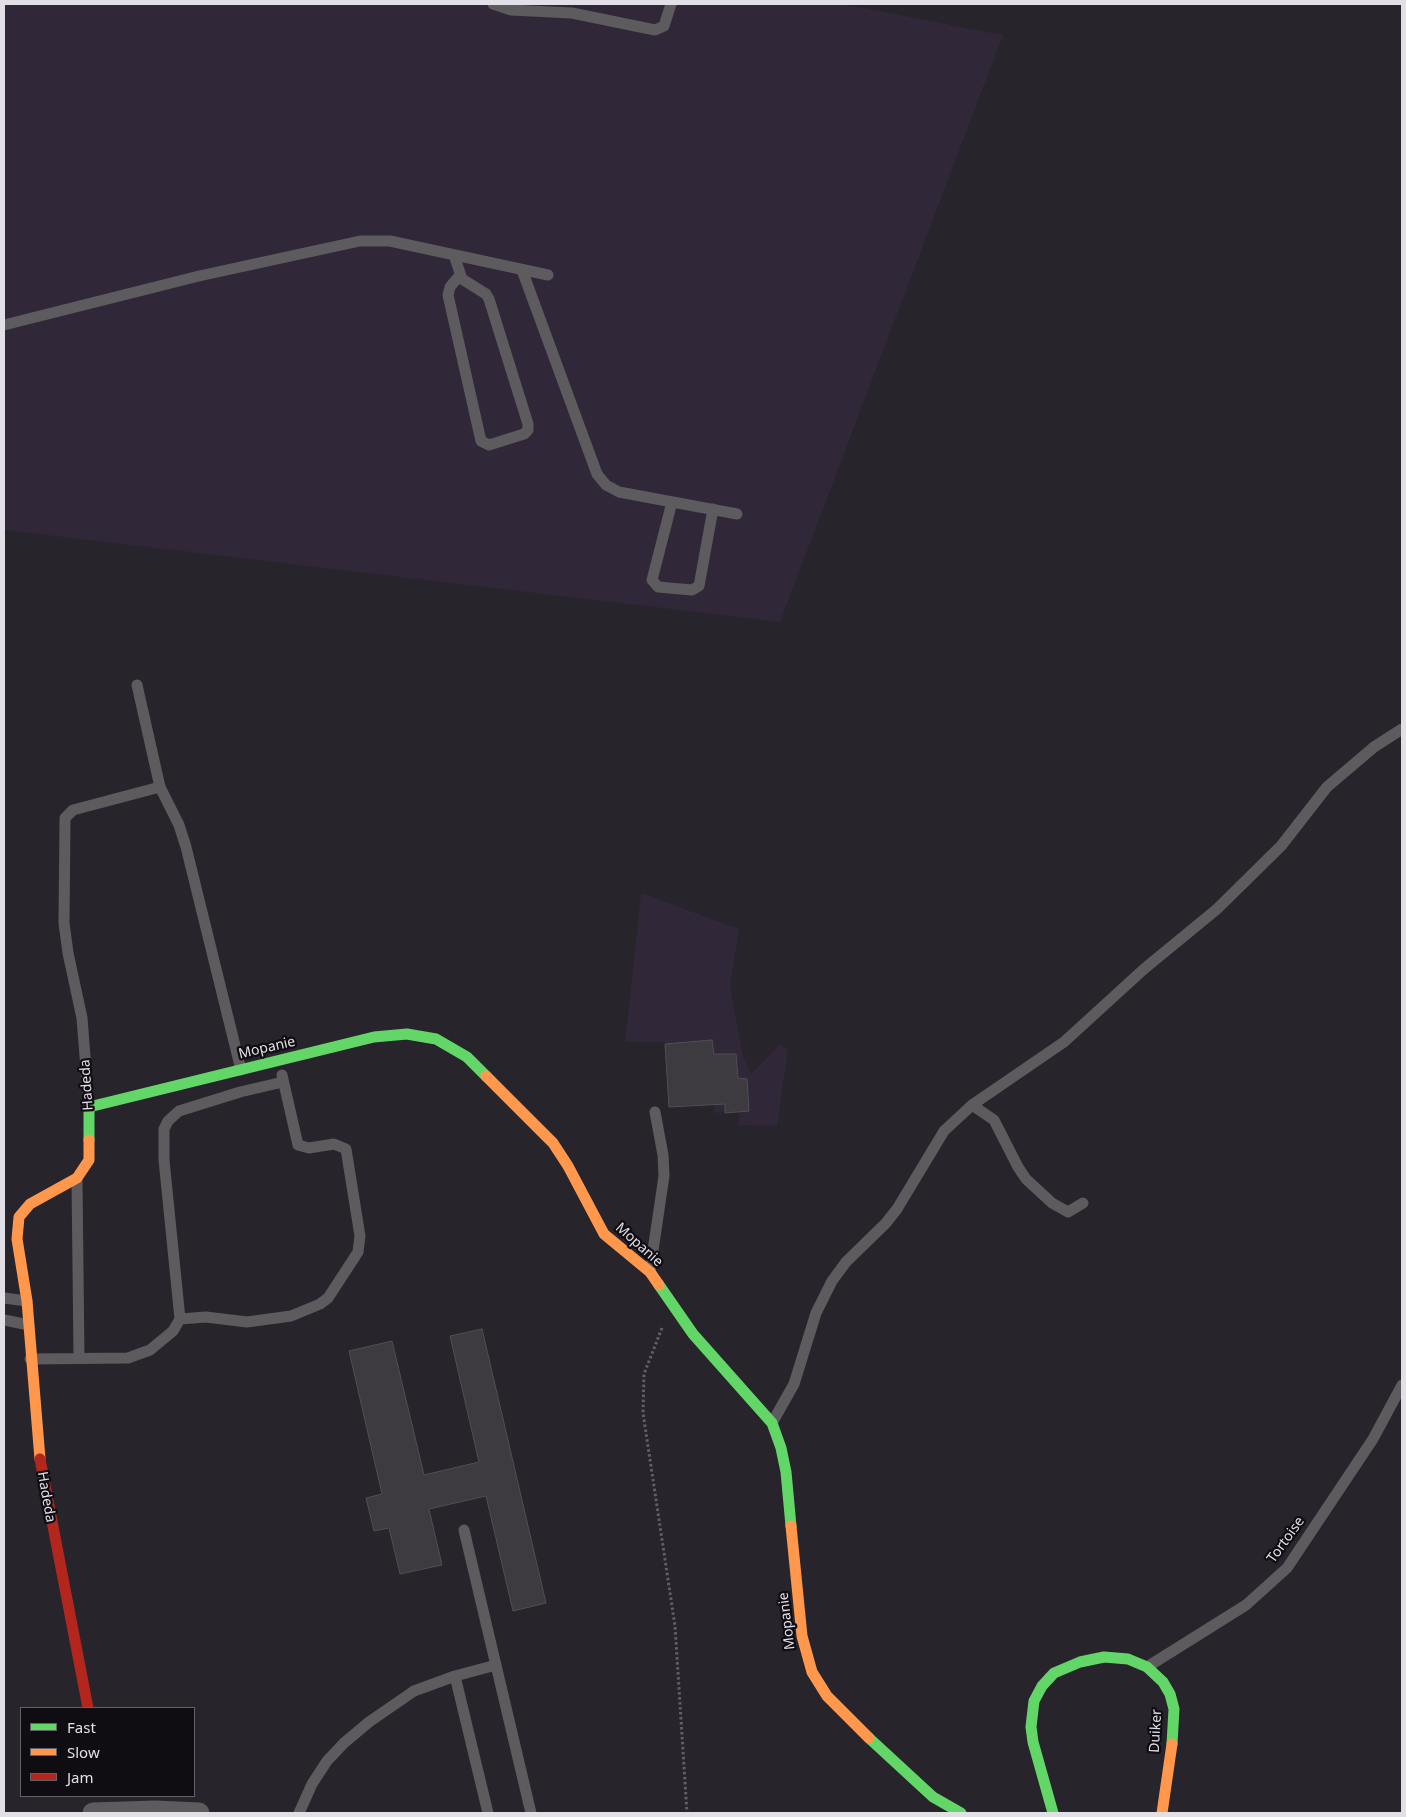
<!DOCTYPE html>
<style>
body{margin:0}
#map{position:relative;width:1406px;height:1817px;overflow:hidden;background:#27242b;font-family:"Noto Sans",sans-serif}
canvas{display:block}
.frame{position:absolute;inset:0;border:5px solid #e2dfe7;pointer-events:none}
.legend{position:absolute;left:20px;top:1707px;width:175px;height:90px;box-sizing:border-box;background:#0f0c12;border:1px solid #636067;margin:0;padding:6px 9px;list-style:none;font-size:15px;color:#e2dfe7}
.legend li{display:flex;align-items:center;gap:10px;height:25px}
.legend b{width:25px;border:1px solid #636067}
</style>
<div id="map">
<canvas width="1406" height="1817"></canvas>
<div class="frame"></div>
<ul class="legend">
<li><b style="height:6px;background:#63d668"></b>Fast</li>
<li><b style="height:6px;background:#ff974d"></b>Slow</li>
<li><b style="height:6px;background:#b3261e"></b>Jam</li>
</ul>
</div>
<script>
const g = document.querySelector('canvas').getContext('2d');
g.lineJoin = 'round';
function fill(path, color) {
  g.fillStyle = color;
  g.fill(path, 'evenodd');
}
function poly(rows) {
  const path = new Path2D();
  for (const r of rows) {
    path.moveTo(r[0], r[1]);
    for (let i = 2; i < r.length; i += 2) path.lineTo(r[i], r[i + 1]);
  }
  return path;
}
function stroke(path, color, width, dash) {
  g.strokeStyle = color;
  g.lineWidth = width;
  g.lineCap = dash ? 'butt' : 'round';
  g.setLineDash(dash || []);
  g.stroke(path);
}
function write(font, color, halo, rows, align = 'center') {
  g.font = font + ' "Noto Sans",sans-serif';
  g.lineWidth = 4.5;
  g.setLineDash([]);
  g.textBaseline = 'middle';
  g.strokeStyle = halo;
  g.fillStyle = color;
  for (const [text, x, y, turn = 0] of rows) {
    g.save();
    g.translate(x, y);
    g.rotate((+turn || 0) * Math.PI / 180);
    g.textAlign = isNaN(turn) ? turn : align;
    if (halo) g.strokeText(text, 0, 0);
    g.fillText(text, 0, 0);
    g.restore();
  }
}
const built = poly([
 [4,4,843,4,1003,35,780,622,4,530],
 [641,893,739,929,730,986,743,1056,751,1074,780,1044,788,1050,777,1126,739,1125,739,1112,715,1113,714,1105,669,1107,665,1042,625,1042]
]);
const building = poly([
 [712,1040,714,1054,736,1054,738,1078,747,1079,749,1111,725,1113,725,1104,669,1107,665,1044,712,1040],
 [482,1329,546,1603,513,1611,486,1496,429,1509,442,1565,400,1574,389,1528,374,1531,366,1498,382,1494,349,1351,392,1341,424,1475,479,1462,450,1336,482,1329]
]);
const path = poly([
 [662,1328,644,1374,643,1413,675,1626,687,1813]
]);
const lane = poly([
 [493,4,511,10,572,13,655,30,664,26,671,4],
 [454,255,462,279,486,294,489,299,528,424,528,430,524,434,489,445,481,441,448,295,450,287,460,275],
 [522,270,597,474,606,485,619,492,737,514],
 [4,325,199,276,360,241,390,241,548,275],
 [672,502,652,580,658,587,692,590,699,586,713,509],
 [137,685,160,787],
 [972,1105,994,1120,1018,1167,1026,1179,1052,1203,1068,1212,1083,1203],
 [89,1107,82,1018,68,953,64,923,65,818,73,810,160,787,179,825,186,847,241,1070],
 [77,1180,79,1358],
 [650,1271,664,1176,663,1155,655,1112],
 [4,1298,27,1301],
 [180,1319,206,1317,247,1322,291,1316,320,1304,328,1298,358,1252,360,1236,346,1149,334,1144,309,1148,298,1145,282,1075],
 [4,1320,29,1325],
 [30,1359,128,1358,150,1350,173,1331,180,1319,164,1160,164,1129,168,1121,179,1111,240,1092,283,1082],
 [772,1423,794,1384,816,1313,832,1281,846,1262,886,1223,897,1209,944,1131,972,1105,1064,1042,1144,969,1217,909,1281,846,1327,787,1374,747,1402,729],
 [464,1530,531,1813],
 [1147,1667,1246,1605,1287,1568,1373,1439,1402,1385],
 [455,1676,488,1813],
 [299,1813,312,1784,327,1761,344,1743,369,1722,414,1691,455,1676,496,1665]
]);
const street = poly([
 [93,1813,155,1811,199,1813]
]);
const fast = poly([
 [89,1140,89,1107,374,1037,407,1034,436,1039,467,1057,486,1076],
 [659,1285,693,1334,772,1423,781,1448,786,1472,791,1526],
 [869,1738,933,1797,961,1813],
 [1053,1813,1033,1742,1031,1727,1034,1701,1042,1686,1054,1673,1080,1662,1104,1657,1128,1659,1147,1667,1163,1682,1170,1694,1174,1709,1172,1744]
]);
const slow = poly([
 [486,1076,553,1143,568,1166,604,1234,650,1272,659,1285],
 [40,1459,27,1301,17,1239,19,1217,30,1204,77,1178,89,1160,89,1140],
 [791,1526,802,1636,812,1672,827,1696,869,1738],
 [1162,1813,1172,1744]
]);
const jam = poly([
 [40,1459,88,1708]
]);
const streetNames = [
 ["Mopanie",267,1048,-13],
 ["Hadeda",87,1085,-94],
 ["Mopanie",639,1245,42],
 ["Hadeda",46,1497,80],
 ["Tortoise",1286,1540,-54],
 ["Mopanie",787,1621,-97],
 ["Duiker",1156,1731,-87]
];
fill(built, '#302738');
fill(building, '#3d3a40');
stroke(building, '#514e54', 1);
stroke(path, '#626064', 3, [2.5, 2.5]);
stroke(lane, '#5d5b5e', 11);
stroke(street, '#5d5b5e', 21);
stroke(fast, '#63d668', 11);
stroke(slow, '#ff974d', 11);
stroke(jam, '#b3261e', 11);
write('14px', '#e2dfe7', '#0f0c12', streetNames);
</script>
